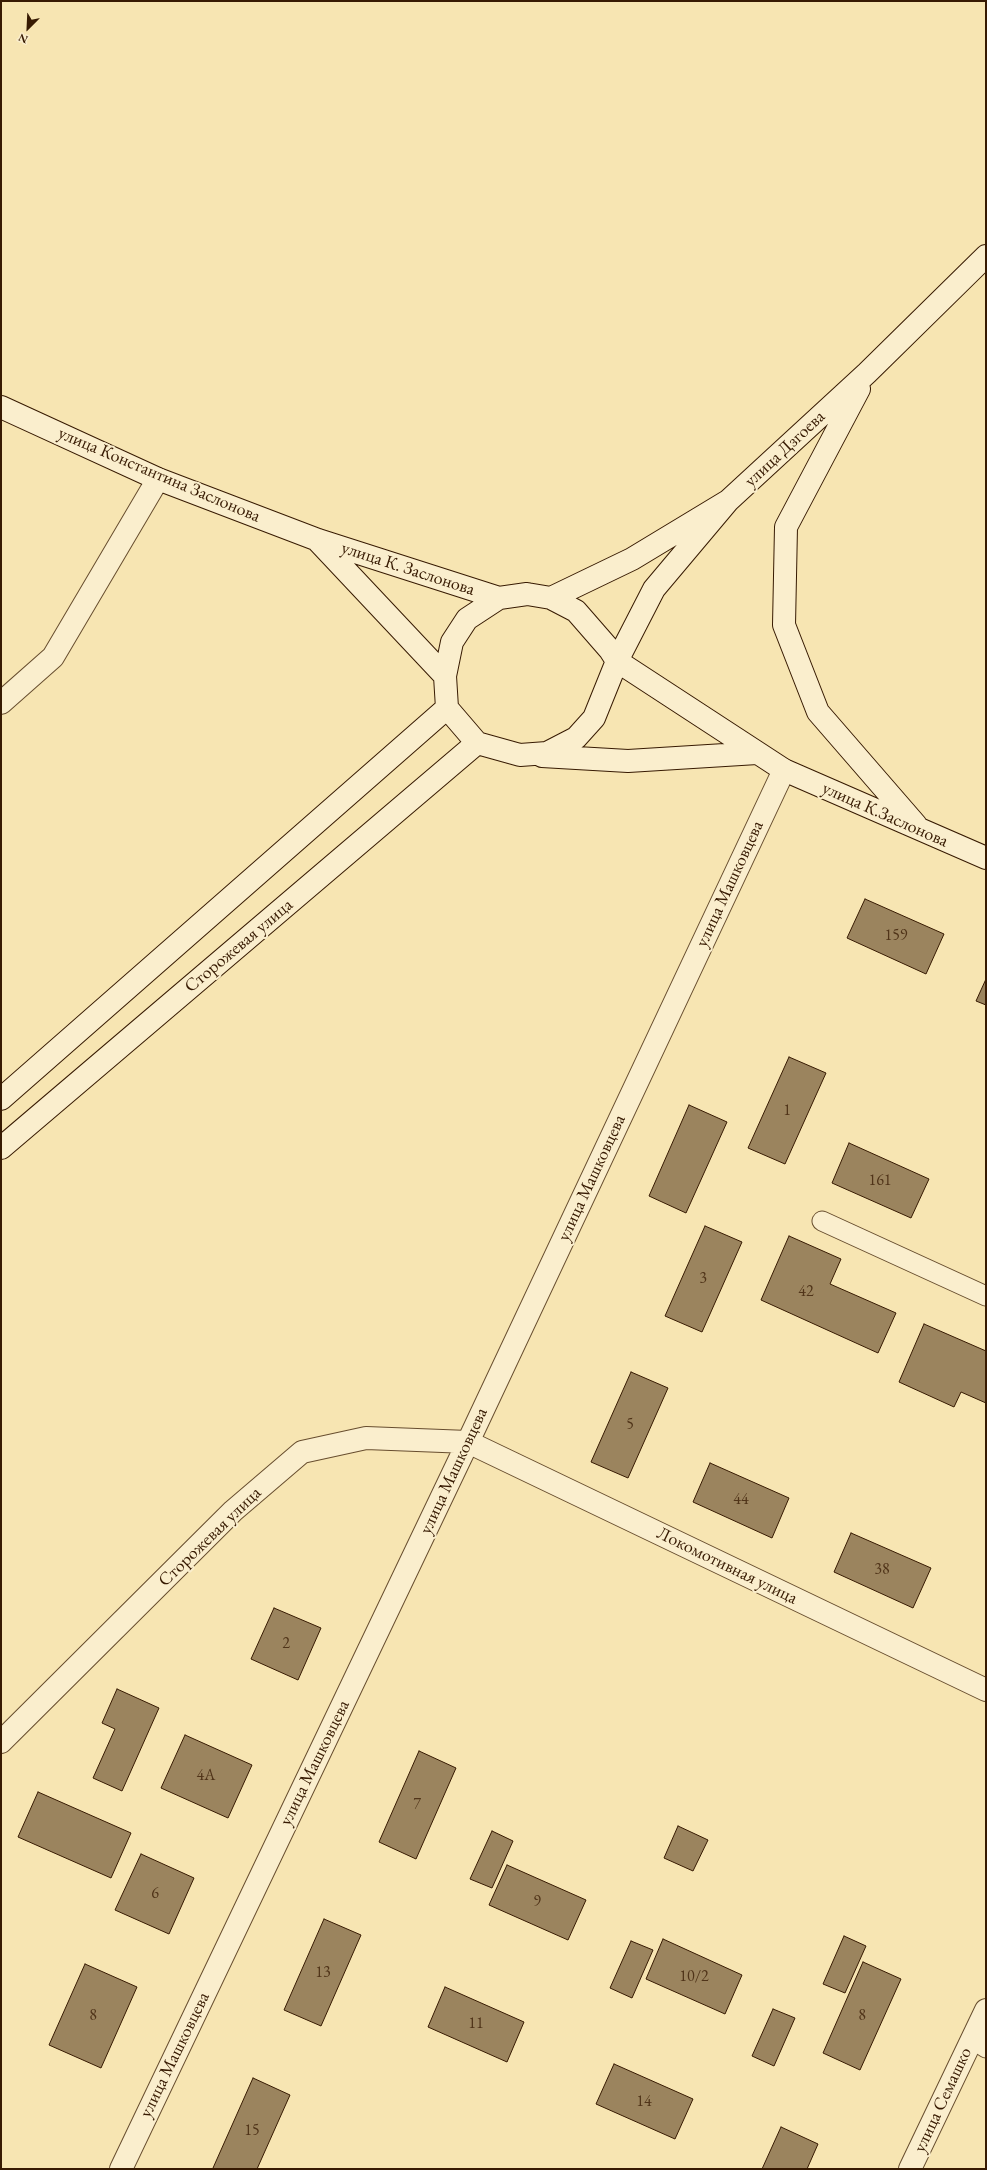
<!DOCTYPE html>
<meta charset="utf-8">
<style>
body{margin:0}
#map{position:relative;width:987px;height:2170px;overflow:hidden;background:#f7e5b2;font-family:"EB Garamond",serif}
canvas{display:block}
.frame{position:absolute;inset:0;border:2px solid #371a02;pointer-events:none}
.north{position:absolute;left:8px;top:8px;width:40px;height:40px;-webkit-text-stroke:3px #faeecd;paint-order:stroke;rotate:204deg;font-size:11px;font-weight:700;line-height:16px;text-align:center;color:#371a02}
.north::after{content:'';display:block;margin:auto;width:14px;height:18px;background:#371a02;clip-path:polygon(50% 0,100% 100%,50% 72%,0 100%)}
</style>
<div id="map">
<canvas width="987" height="2170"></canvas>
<div class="frame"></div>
<div class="north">N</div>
</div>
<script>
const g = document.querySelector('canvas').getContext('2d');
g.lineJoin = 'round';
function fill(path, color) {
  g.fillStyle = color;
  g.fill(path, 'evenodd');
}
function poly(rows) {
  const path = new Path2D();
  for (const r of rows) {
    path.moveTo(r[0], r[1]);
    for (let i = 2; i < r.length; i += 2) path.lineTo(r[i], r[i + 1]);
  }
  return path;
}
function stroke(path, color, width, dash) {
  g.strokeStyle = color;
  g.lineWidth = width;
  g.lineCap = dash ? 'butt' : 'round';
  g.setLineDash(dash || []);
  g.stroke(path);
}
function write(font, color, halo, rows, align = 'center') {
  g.font = font + ' "EB Garamond",serif';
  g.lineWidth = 4;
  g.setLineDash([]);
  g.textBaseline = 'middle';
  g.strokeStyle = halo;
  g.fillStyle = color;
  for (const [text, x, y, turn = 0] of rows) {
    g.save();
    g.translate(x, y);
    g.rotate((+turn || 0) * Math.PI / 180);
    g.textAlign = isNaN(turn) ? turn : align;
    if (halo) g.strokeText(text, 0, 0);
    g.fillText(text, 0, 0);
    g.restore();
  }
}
const building = poly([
 [865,899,944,934,926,974,847,938,865,899],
 [986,979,986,1005,976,1001,986,979],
 [789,1057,826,1073,785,1164,748,1148,789,1057],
 [689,1105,727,1122,686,1213,649,1196,689,1105],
 [849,1143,929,1179,911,1218,832,1183,849,1143],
 [705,1226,742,1242,702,1332,665,1316,705,1226],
 [789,1236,841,1259,830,1284,896,1313,878,1353,761,1300,789,1236],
 [924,1324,986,1351,986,1403,961,1392,954,1407,899,1382,924,1324],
 [631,1372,668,1388,628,1478,591,1462,631,1372],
 [710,1463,789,1498,772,1538,693,1502,710,1463],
 [851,1533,931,1568,913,1608,834,1572,851,1533],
 [274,1608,321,1628,298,1680,251,1659,274,1608],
 [117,1689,159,1708,122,1791,93,1778,115,1729,102,1723,117,1689],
 [185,1735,252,1765,228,1818,161,1788,185,1735],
 [419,1751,456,1768,416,1859,379,1842,419,1751],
 [38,1792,131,1833,111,1878,18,1837,38,1792],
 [678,1826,708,1840,693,1871,664,1858,678,1826],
 [492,1831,513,1841,492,1888,470,1879,492,1831],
 [141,1854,194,1878,169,1934,115,1910,141,1854],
 [507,1865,586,1900,568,1940,489,1905,507,1865],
 [324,1919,361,1935,321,2026,284,2010,324,1919],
 [844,1936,866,1946,845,1993,823,1984,844,1936],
 [663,1939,742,1975,725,2014,646,1979,663,1939],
 [631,1941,653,1950,632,1998,610,1988,631,1941],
 [863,1962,901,1979,860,2070,823,2053,863,1962],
 [85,1964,137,1987,101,2068,49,2045,85,1964],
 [445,1987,524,2022,507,2062,428,2027,445,1987],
 [773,2009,795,2018,774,2066,752,2056,773,2009],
 [614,2064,693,2099,675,2139,596,2104,614,2064],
 [253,2078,290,2095,257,2169,215,2169,213,2168,253,2078],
 [781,2127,818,2144,807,2169,762,2169,781,2127]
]);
const lane = poly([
 [822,1221,986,1296],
 [972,2039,986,2048]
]);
const street = poly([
 [1,703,53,657,158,479],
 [1,1742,233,1511,302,1452,366,1438,468,1442,986,1690],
 [121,2169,468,1442,784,770],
 [910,2169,986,2010]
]);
const secondary = poly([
 [859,389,786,527,784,625,818,712,916,825],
 [1,407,158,479,318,540,499,598],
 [728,501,654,589,617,661,784,770,986,858],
 [318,541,445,676],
 [527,594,551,598,576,611,610,650,617,661,594,718,576,738,547,753,520,755,477,743,447,708,445,676,452,642,467,619,499,598,527,594],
 [551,598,632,559,728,501,867,373,986,256],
 [542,756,628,761,757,753],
 [1,1099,447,708],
 [1,1148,477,743]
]);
const numberNames = [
 ["159",896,936],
 ["1",787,1111],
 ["161",880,1181],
 ["3",703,1279],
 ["42",806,1292],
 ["5",630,1425],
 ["44",741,1500],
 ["38",882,1570],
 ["2",286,1644],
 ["4А",206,1776],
 ["7",417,1805],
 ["6",155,1894],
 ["9",537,1902],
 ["13",323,1973],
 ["10/2",694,1977],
 ["8",93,2016],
 ["8",862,2016],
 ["11",476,2024],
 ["14",644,2102],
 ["15",252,2131]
];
const streetNames = [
 ["улица Дзгоева",785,449,-43],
 ["улица Константина Заслонова",159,475,23],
 ["улица К. Заслонова",408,569,18],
 ["улица К.Заслонова",885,815,24],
 ["улица Машковцева",730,884,-65],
 ["Сторожевая улица",239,946,-40],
 ["улица Машковцева",592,1178,-65],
 ["улица Машковцева",454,1471,-65],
 ["Сторожевая улица",210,1537,-44],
 ["Локомотивная улица",727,1566,26],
 ["улица Машковцева",315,1763,-64],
 ["улица Машковцева",175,2055,-64],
 ["улица Семашко",943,2100,-65]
];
fill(building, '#9b845e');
stroke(building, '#371a02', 1);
stroke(lane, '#674d2e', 21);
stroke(street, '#674d2e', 24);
stroke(secondary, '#371a02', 24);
stroke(lane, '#faeecd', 19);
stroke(street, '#faeecd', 22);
stroke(secondary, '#faeecd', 22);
write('16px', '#503419', null, numberNames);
write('18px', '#371a02', '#faeecd', streetNames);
</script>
